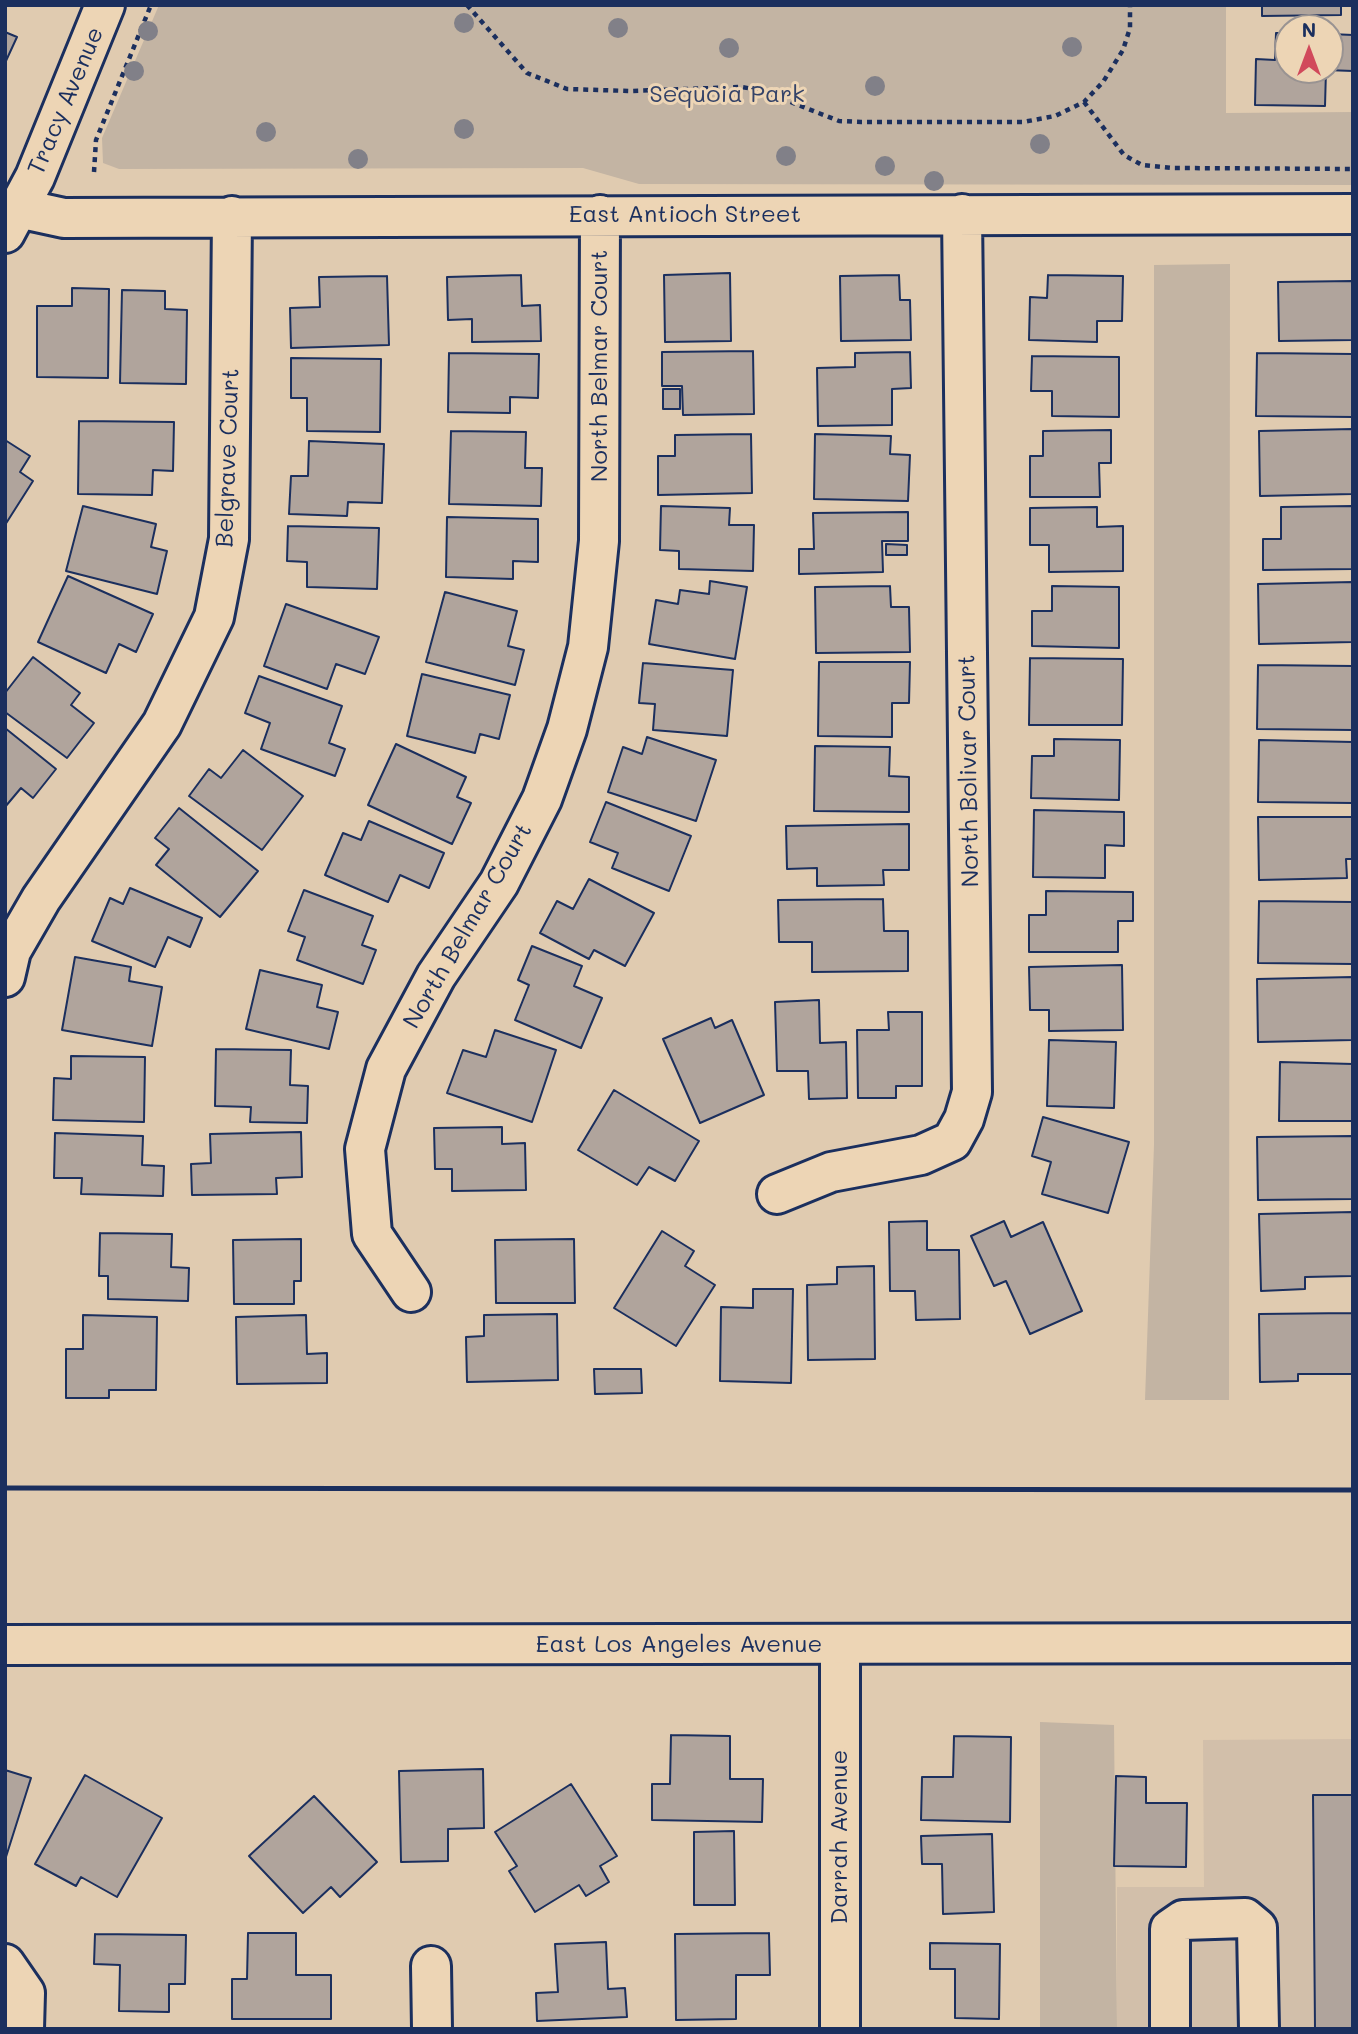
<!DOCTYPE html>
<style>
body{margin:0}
#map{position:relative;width:1358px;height:2034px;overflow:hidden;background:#e0cbb0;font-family:Mali,sans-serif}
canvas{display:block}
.frame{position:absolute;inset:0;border:7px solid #1b2f5e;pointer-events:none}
.north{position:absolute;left:1274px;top:14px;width:70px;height:70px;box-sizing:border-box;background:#edd5b5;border:2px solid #999392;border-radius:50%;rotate:0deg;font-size:19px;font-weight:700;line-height:28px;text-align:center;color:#1b2f5e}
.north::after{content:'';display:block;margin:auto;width:24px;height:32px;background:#d1495b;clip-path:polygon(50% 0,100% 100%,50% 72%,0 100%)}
</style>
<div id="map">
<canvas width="1358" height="2034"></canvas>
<div class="frame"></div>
<div class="north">N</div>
</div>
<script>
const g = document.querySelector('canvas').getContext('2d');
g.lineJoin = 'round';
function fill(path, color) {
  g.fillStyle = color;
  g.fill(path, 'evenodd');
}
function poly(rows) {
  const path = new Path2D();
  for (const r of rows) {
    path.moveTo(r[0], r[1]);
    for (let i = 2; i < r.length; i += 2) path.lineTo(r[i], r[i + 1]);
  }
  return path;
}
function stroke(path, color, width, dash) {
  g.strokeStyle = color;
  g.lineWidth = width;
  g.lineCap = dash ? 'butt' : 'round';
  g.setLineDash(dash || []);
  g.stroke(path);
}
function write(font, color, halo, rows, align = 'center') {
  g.font = font + ' Mali,sans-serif';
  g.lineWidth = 6;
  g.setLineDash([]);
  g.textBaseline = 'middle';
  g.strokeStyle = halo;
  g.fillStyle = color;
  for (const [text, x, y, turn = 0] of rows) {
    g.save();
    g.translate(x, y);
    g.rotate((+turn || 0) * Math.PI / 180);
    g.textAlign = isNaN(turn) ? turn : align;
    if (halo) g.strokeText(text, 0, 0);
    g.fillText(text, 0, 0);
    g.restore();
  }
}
const built = poly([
 [1353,1739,1353,2029,1117,2029,1117,1887,1204,1887,1203,1740]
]);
const green = poly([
 [159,5,1226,5,1226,113,1353,112,1353,185,639,184,583,168,119,169,103,163,102,138],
 [1230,264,1229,1400,1145,1400,1154,1145,1154,265],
 [1040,1722,1114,1725,1117,2029,1040,2029]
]);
const building = poly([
 [1262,5,1341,5,1341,15,1262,16,1262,5],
 [5,32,17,37,5,63,5,32],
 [1276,33,1288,33,1288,70,1330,70,1330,34,1353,35,1353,71,1326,70,1325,106,1255,105,1256,59,1275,60,1276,33],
 [730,273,731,341,665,342,664,275,730,273],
 [521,275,522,306,540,305,541,341,472,342,472,319,448,320,447,277,521,275],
 [899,275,900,300,910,300,911,340,841,341,840,276,899,275],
 [1048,275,1123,276,1122,321,1097,321,1097,342,1029,340,1030,297,1047,298,1048,275],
 [387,276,389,345,291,348,290,308,320,307,319,277,387,276],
 [1353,281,1353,340,1279,341,1278,282,1353,281],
 [72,288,109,289,108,378,37,377,37,306,72,306,72,288],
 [122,290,165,291,165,309,187,310,186,384,120,383,122,290],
 [753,351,754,414,683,415,682,386,662,386,662,352,753,351],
 [910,352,911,388,892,389,892,425,818,426,817,368,855,367,855,353,910,352],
 [449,353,539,354,538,398,510,397,510,413,448,412,449,353],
 [1257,353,1353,354,1353,417,1256,416,1257,353],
 [1032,356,1119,357,1119,417,1052,416,1052,391,1031,391,1032,356],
 [291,358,381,359,380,432,307,431,307,398,291,398,291,358],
 [663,389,680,389,680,409,663,409,663,389],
 [79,421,174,422,173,471,153,470,152,495,78,494,79,421],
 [1353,429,1353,494,1260,496,1259,431,1353,429],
 [1111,430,1111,463,1099,463,1100,497,1030,497,1030,456,1043,456,1043,431,1111,430],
 [451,431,526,432,525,468,542,468,541,506,449,504,451,431],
 [751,434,752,493,658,495,658,456,675,456,675,435,751,434],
 [815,434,891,436,890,454,910,455,908,501,814,499,815,434],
 [5,440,30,456,20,472,33,481,5,525,5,440],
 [309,441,384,444,382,503,348,502,347,516,289,514,291,476,308,476,309,441],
 [83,506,156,524,151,547,167,551,157,594,66,571,83,506],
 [661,506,730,508,729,525,754,525,753,571,679,569,679,551,660,550,661,506],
 [1353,506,1353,569,1263,570,1263,539,1281,539,1281,507,1353,506],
 [1097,507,1097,527,1123,526,1123,571,1049,572,1049,545,1030,545,1030,508,1097,507],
 [908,512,908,541,882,541,883,572,799,574,799,549,814,549,813,513,908,512],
 [447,517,538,519,538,562,513,561,513,579,446,577,447,517],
 [288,526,379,528,377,589,307,587,307,562,287,561,288,526],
 [886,544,907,545,907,555,886,555,886,544],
 [68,576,153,614,136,652,119,644,106,673,38,642,68,576],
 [710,581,747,587,735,659,649,644,656,600,678,604,680,590,709,594,710,581],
 [1353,582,1353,642,1259,644,1258,584,1353,582],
 [890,586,891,607,909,607,910,652,816,653,815,587,890,586],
 [1052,586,1119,587,1119,648,1032,646,1032,611,1052,611,1052,586],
 [445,592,517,611,508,646,524,650,515,685,426,662,445,592],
 [286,604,379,637,365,674,336,664,327,689,264,666,286,604],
 [33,657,80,693,71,705,94,723,67,758,5,712,5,693,33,657],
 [1030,658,1123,659,1122,725,1029,725,1030,658],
 [819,662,910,662,909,703,892,703,892,737,818,736,819,662],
 [643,663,733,670,727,736,653,730,655,704,639,703,643,663],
 [1258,665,1353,666,1353,730,1257,729,1258,665],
 [422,674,510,695,499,739,480,734,475,753,407,736,422,674],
 [259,676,342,706,329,743,345,749,335,776,261,749,270,723,245,713,259,676],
 [5,728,56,769,33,798,21,788,5,807,5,728],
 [647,737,716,760,696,821,608,792,623,747,642,754,647,737],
 [1054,739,1120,740,1119,800,1031,798,1032,756,1054,756,1054,739],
 [1259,740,1353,742,1353,803,1258,802,1259,740],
 [396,744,466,777,457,797,471,803,452,844,368,805,396,744],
 [815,746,890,747,889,776,909,777,909,812,814,811,815,746],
 [243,750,303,796,262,850,189,796,209,769,221,778,243,750],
 [606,802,691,836,669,891,612,868,618,853,590,842,606,802],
 [179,808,258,871,220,917,156,865,169,849,155,838,179,808],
 [1034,810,1124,812,1124,846,1105,845,1105,878,1033,877,1034,810],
 [1258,817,1353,817,1353,859,1346,859,1347,878,1259,880,1258,817],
 [369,821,444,853,429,888,400,875,388,902,325,875,343,833,361,840,369,821],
 [909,824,909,870,883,870,884,885,817,886,817,868,787,869,786,826,909,824],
 [589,879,654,913,625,966,594,950,589,959,540,933,557,901,573,909,589,879],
 [130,888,202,918,190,947,168,937,155,967,92,941,110,898,123,904,130,888],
 [304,890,373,916,362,945,376,950,363,984,297,960,305,937,288,931,304,890],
 [1046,891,1133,892,1133,921,1118,921,1118,952,1029,952,1029,915,1046,915,1046,891],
 [883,899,884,931,908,931,908,971,812,972,812,942,779,942,778,900,883,899],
 [1259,901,1353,902,1353,964,1258,963,1259,901],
 [532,946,582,966,574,986,602,998,581,1048,515,1020,529,985,518,980,532,946],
 [75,957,131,967,129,981,162,987,152,1046,62,1030,75,957],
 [1122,965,1123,1030,1049,1031,1049,1010,1030,1010,1029,967,1122,965],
 [260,970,322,985,317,1007,338,1012,329,1049,246,1029,260,970],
 [1353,977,1353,1040,1258,1042,1257,979,1353,977],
 [819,1000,820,1043,846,1042,847,1098,809,1099,808,1071,777,1071,775,1002,819,1000],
 [888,1012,922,1012,922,1086,896,1086,896,1098,858,1098,857,1030,889,1030,888,1012],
 [711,1018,715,1028,732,1020,764,1095,700,1123,663,1039,711,1018],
 [495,1030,556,1050,532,1122,447,1093,463,1050,486,1057,495,1030],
 [1049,1040,1116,1042,1114,1108,1047,1106,1049,1040],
 [216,1049,291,1050,290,1085,308,1086,307,1123,250,1122,251,1107,215,1106,216,1049],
 [71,1056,145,1057,144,1122,53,1120,54,1078,71,1079,71,1056],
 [1280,1062,1353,1064,1353,1121,1279,1121,1280,1062],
 [614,1090,699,1141,675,1181,649,1167,637,1185,578,1150,614,1090],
 [1043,1117,1129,1142,1108,1213,1042,1194,1051,1162,1032,1156,1043,1117],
 [502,1127,502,1144,525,1143,526,1190,452,1191,452,1169,435,1169,434,1128,502,1127],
 [301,1132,302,1177,276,1178,277,1194,192,1195,191,1164,211,1163,210,1134,301,1132],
 [55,1133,143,1136,142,1165,164,1166,163,1196,81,1194,82,1178,54,1178,55,1133],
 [1353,1136,1353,1199,1258,1200,1257,1137,1353,1136],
 [1353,1212,1353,1276,1305,1277,1305,1289,1261,1291,1259,1214,1353,1212],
 [927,1221,927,1250,959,1250,960,1319,916,1320,915,1291,890,1291,889,1222,927,1221],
 [1004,1221,1011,1237,1043,1222,1082,1311,1030,1334,1006,1281,994,1286,971,1236,1004,1221],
 [662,1231,694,1251,685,1266,715,1285,676,1346,614,1308,662,1231],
 [100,1233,172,1234,171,1267,189,1268,188,1301,108,1299,108,1276,99,1276,100,1233],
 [301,1239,301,1281,294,1281,294,1304,234,1304,233,1240,301,1239],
 [574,1239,575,1303,496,1303,495,1240,574,1239],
 [874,1266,875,1359,808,1360,807,1285,837,1284,837,1267,874,1266],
 [753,1289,793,1289,791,1383,720,1381,721,1307,753,1308,753,1289],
 [1352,1313,1353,1374,1298,1374,1298,1381,1260,1382,1259,1314,1352,1313],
 [557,1314,558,1380,467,1382,466,1337,484,1336,484,1315,557,1314],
 [83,1315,157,1317,156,1390,109,1390,109,1398,66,1398,66,1349,83,1349,83,1315],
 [306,1315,307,1354,327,1353,327,1383,237,1384,236,1317,306,1315],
 [594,1369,641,1369,642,1393,595,1394,594,1369],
 [671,1735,730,1736,730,1779,763,1779,762,1822,652,1820,652,1784,670,1784,671,1735],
 [954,1736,1011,1737,1010,1822,921,1820,922,1777,953,1777,954,1736],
 [483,1769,484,1828,448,1829,448,1861,401,1862,399,1771,483,1769],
 [5,1770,31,1778,5,1860,5,1770],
 [85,1775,162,1818,117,1897,81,1877,76,1886,35,1864,85,1775],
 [1116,1776,1146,1777,1146,1803,1187,1803,1186,1867,1114,1866,1116,1776],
 [571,1784,617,1856,600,1866,609,1882,586,1896,579,1885,535,1912,509,1871,517,1866,495,1832,571,1784],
 [1313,1795,1353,1795,1353,2029,1315,2029,1313,1795],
 [314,1796,377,1862,340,1897,331,1887,303,1913,249,1856,314,1796],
 [734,1831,735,1905,694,1905,694,1832,734,1831],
 [992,1834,994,1912,943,1914,942,1864,922,1864,921,1836,992,1834],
 [248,1933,296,1933,296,1975,331,1975,331,2019,232,2019,232,1979,247,1979,248,1933],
 [769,1933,770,1975,736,1975,736,2019,676,2020,675,1934,769,1933],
 [95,1934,186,1935,185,1984,169,1984,169,2012,119,2011,120,1965,94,1964,95,1934],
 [606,1942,608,1989,625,1988,627,2017,537,2021,536,1993,558,1992,555,1944,606,1942],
 [930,1943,1000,1944,999,2019,955,2018,955,1969,930,1969,930,1943]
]);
const path = poly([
 [467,5,527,73,567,89,630,91,741,87,760,90,839,121,861,122,1023,122,1055,116,1084,102,1103,82,1123,50,1130,28,1130,5],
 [1084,102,1124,155,1142,165,1173,168,1353,169],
 [94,172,96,140,151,5]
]);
const minor = poly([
 [18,208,64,218,1353,214],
 [5,233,35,177,105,5],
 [5,977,11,951,41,899,162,724,214,617,229,539,232,216],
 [777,1194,831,1172,921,1155,952,1141,964,1119,972,1092,962,214],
 [411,1292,372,1234,365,1149,386,1069,436,976,499,883,542,799,567,729,588,647,599,541,600,215],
 [5,1964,25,1993,24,2029],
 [431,1966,432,2029],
 [840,2029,840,1644],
 [1170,2029,1170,1929,1183,1920,1245,1918,1257,1928,1259,2029]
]);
const major = poly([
 [5,1645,1353,1643]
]);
const rail = poly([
 [5,1488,1353,1490]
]);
const trees = [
 [464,23],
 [618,28],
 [148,31],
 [1072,47],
 [729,48],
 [134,71],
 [875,86],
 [464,129],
 [266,132],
 [1040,144],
 [786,156],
 [358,159],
 [885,166],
 [934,181]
];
const parkNames = [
 ["Sequoia Park",727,95]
];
const streetNames = [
 ["Tracy Avenue",66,101,-67],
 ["East Antioch Street",685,215],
 ["North Belmar Court",600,366,-90],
 ["Belgrave Court",228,458,-88],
 ["North Bolivar Court",969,771,-91],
 ["North Belmar Court",468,926,-60],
 ["East Los Angeles Avenue",679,1645],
 ["Darrah Avenue",840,1837,-90]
];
fill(built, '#d2bfaa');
fill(green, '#c3b4a3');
fill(building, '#b0a49c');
stroke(building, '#1b2f5e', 2);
stroke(minor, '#1b2f5e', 44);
stroke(major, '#1b2f5e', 44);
stroke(path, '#1b2f5e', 4.5, [5, 5]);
stroke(minor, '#edd5b5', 38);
stroke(major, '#edd5b5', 38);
stroke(rail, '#1b2f5e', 5);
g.fillStyle = '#818088';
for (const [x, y] of trees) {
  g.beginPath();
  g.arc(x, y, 10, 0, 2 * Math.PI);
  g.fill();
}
write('24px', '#344368', '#edd5b5', parkNames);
write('24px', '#1b2f5e', '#edd5b5', streetNames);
</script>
